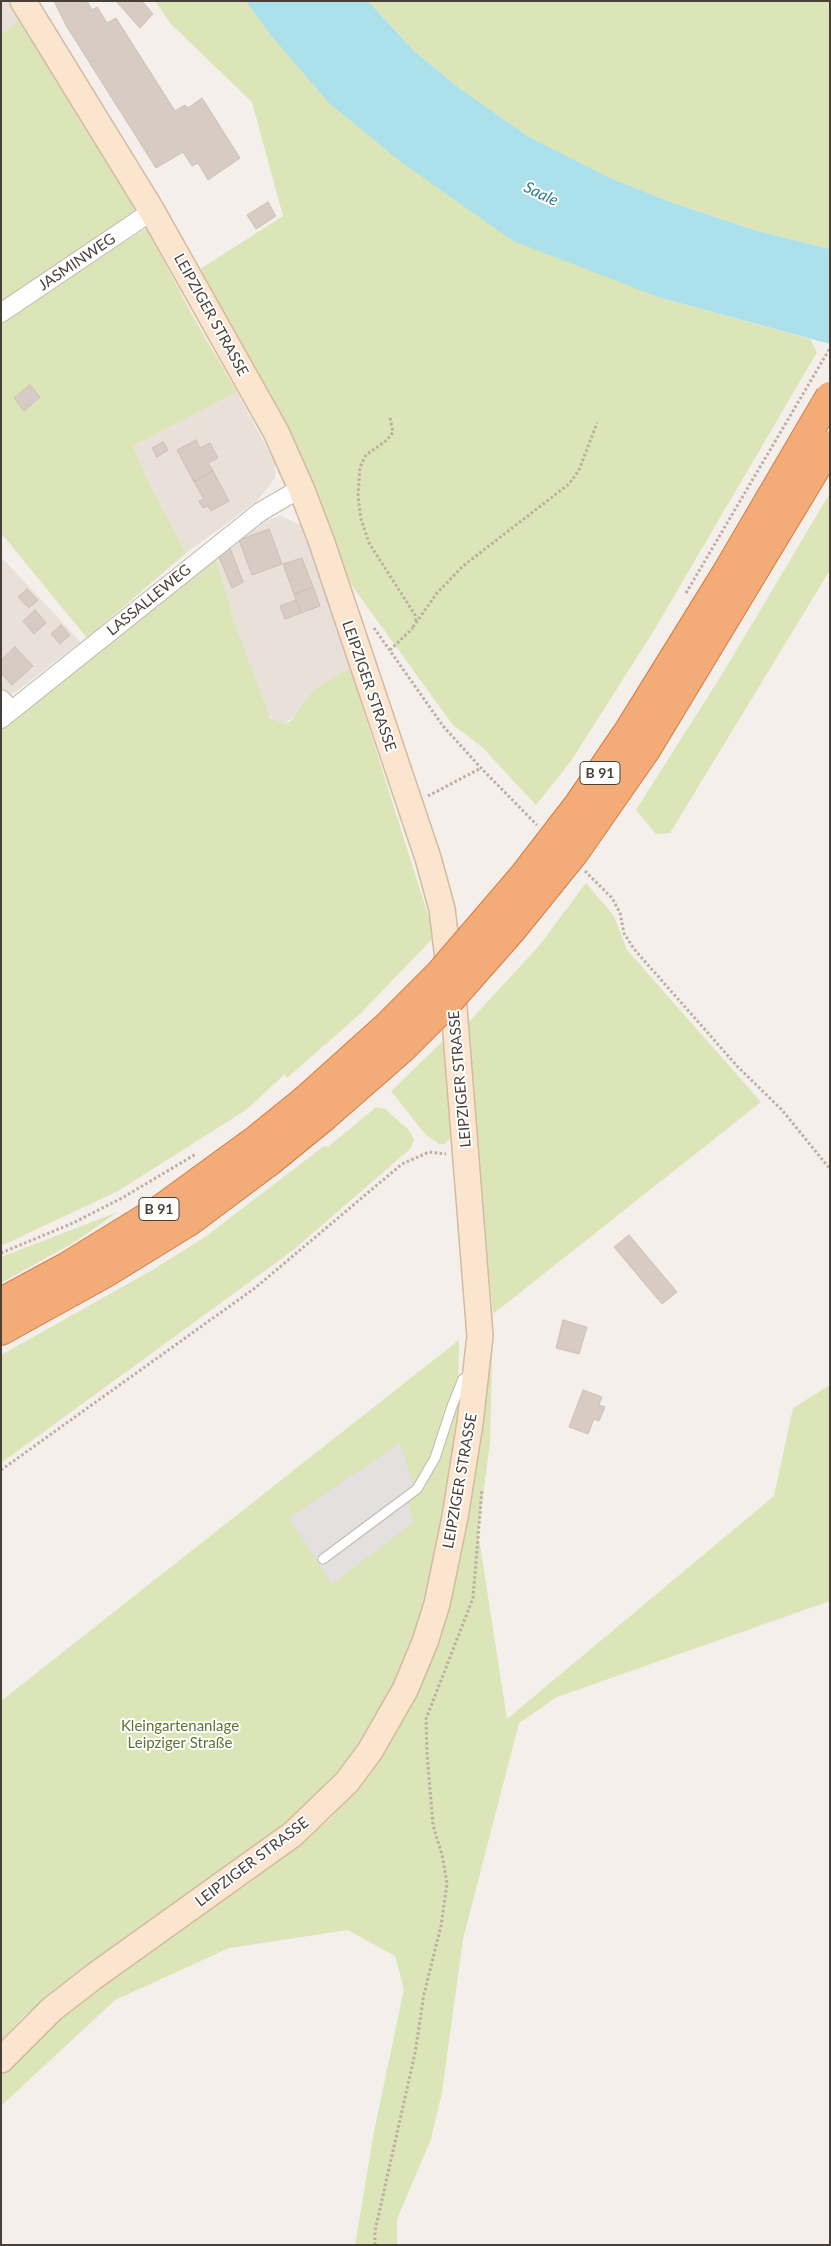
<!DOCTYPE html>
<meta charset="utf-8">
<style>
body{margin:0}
#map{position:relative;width:831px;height:2246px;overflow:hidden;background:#f4efeb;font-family:Lato,sans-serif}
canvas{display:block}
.frame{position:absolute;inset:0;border:2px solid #483f39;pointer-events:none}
</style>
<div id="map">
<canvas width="831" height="2246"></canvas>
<div class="frame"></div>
</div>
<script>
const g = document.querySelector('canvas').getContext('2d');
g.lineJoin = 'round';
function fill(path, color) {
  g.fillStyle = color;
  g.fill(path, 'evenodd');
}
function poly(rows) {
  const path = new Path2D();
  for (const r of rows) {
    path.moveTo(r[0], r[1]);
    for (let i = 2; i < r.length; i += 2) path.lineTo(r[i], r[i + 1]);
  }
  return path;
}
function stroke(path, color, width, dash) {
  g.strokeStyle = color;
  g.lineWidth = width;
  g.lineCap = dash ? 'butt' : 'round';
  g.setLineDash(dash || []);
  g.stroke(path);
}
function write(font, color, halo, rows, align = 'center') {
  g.font = font + ' Lato,sans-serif';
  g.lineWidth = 4;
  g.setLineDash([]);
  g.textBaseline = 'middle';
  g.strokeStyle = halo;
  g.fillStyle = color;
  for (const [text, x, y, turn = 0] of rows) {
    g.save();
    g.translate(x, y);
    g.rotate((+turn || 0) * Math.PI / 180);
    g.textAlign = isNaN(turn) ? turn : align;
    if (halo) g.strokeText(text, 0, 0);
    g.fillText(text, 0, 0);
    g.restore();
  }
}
const residential = poly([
 [1,1,12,1,21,20,1,34],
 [237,392,275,463,275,478,256,502,186,553,150,485,133,446],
 [281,516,303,526,350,668,314,689,295,716,283,724,276,722,266,712,237,630,215,557,261,521],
 [1,557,81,642,1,703]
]);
const green = poly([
 [155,1,249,1,661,298,810,339,817,352,656,627,571,761,536,805,482,747,453,725,347,579,197,271,283,216,252,102,171,24],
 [368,1,830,1,830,249,754,230,673,203,610,178,529,137,458,87,414,51],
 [21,20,81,114,137,213,1,305,1,34],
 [146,228,195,320,237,392,133,446,150,485,186,553,87,638,1,533,1,320],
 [830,493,830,570,670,833,656,834,636,810,724,671],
 [215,557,237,630,270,718,283,724,291,721,314,689,350,668,433,931,433,938,361,1013,287,1078,285,1074,246,1110,118,1191,1,1246,1,728],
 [586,883,614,916,627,950,761,1102,493,1314,490,1443,478,1532,507,1719,774,1496,793,1408,830,1385,830,1601,557,1697,519,1723,463,1939,442,2092,431,2139,397,2219,397,2245,355,2245,373,2137,404,1989,395,1956,348,1930,229,1948,115,2000,1,2106,1,2069,92,1986,248,1884,330,1819,382,1756,420,1683,488,1317,493,1314,466,1025,539,946],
 [444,1040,455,1133,445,1144,439,1144,426,1135,391,1091],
 [376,1107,385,1109,409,1130,414,1140,410,1149,292,1251,1,1463,1,1355,149,1272,205,1237,324,1146,328,1147],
 [118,1212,73,1243,1,1283,1,1257],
 [459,1340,458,1420,436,1559,421,1624,399,1678,372,1729,313,1804,259,1848,125,1939,65,1983,22,2018,1,2041,1,1701]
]);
const parking = poly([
 [400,1443,414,1487,405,1494,414,1522,332,1584,289,1518]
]);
const water = poly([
 [246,1,368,1,414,51,458,87,529,137,610,178,673,203,754,230,830,249,830,344,661,298,513,241,401,162,329,103,269,33]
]);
const building = poly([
 [54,1,87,1,92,10,97,7,107,23,116,18,175,111,185,105,188,108,202,98,240,158,208,180,198,163,192,166,183,152,156,168,67,27,54,1],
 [116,1,142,1,153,14,140,28,116,1],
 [268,202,276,216,256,229,247,215,268,202],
 [30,385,40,397,24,411,14,398,30,385],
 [196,440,200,448,210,443,218,458,208,463,213,471,194,482,177,450,196,440],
 [163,442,168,450,157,457,152,448,163,442],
 [213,471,229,501,211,511,208,506,203,508,199,501,204,499,194,482,213,471],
 [269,529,282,564,252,575,239,540,269,529],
 [230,548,243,582,232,588,219,557,230,548],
 [302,558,313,587,294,594,283,564,302,558],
 [313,587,320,606,301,613,294,594,313,587],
 [27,589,38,600,29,608,18,597,27,589],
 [296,600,301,613,285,619,280,606,296,600],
 [35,610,46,623,34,634,23,621,35,610],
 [61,625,70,635,60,644,51,634,61,625],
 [15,647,33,666,12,685,1,673,1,660,15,647],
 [629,1235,677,1292,662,1304,614,1247,629,1235],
 [563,1320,587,1327,579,1354,556,1348,563,1320],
 [583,1390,602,1397,599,1405,605,1407,599,1421,594,1419,588,1434,569,1427,583,1390]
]);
const path = poly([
 [390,418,393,432,387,440,366,455,360,467,358,496,361,519,369,543,415,615,416,622],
 [413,627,437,593,463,566,569,484,579,470,597,423],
 [374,628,443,726,481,768,537,825],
 [390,650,413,628],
 [428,796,481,768],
 [585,871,612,898,620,913,624,933,634,949,737,1066,782,1110,830,1169],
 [1,1253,73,1223,122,1198,196,1154],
 [1,1470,255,1288,402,1164,429,1152,446,1154],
 [375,2245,375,2231,415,2053,424,1994,441,1926,447,1883,442,1855,433,1825,427,1753,426,1719,473,1598,482,1489]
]);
const lane = poly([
 [323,1559,417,1489,435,1458,452,1406,463,1379,471,1375]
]);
const street = poly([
 [1,313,152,211],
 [1,699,12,710],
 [1,719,260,512,301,488]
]);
const secondary = poly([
 [1,2060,52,2009,96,1975,293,1834,347,1782,370,1751,405,1690,425,1642,437,1604,455,1517,470,1423,480,1336,454,1008,442,909,428,858,321,540,301,488,276,432,152,211,23,1]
]);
const highway = poly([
 [1,1302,66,1267,162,1208,258,1138,305,1100],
 [1,1331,104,1274,190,1221,269,1162,323,1118]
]);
const pathBridge = poly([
 [686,593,830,348]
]);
const highwayBridge = poly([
 [305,1100,385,1028,440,973,524,875,578,805,629,730,725,575,830,396],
 [323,1118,402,1049,444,1007,512,930,575,852,646,750,830,445]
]);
const shields = [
 [600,773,40],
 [159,1209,40]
];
const shieldNames = [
 ["B 91",600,773],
 ["B 91",159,1209]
];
const streetNames = [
 ["JASMINWEG",77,262,-34],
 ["LEIPZIGER STRASSE",211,315,61],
 ["LASSALLEWEG",149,600,-39],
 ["LEIPZIGER STRASSE",369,686,71],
 ["LEIPZIGER STRASSE",460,1079,-95],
 ["LEIPZIGER STRASSE",460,1481,-80],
 ["LEIPZIGER STRASSE",252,1862,-37]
];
const parkNames = [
 ["Kleingartenanlage",180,1726],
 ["Leipziger Straße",180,1743]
];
const waterNames = [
 ["Saale",541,194,26]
];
fill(residential, '#e8e0d9');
fill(green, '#dbe5b7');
fill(parking, '#e3e0df');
fill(water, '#ace1ec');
fill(building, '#d8cbc4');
stroke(building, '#cfbfb5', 1);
stroke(lane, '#c2b8b1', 11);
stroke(street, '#c2b8b1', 20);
stroke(secondary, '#d3baa0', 28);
stroke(highway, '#d27d47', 30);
stroke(path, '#c0ada0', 3, [2.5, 2.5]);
stroke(lane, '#fff', 9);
stroke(street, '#fff', 18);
stroke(secondary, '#fbe5ce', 25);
stroke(highway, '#f3ac77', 28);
stroke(highwayBridge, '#d27d47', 30, []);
stroke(pathBridge, '#c0ada0', 3, [2.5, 2.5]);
stroke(highwayBridge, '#f3ac77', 28);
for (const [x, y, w] of shields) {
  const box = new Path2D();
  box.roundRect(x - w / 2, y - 11.5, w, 23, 4);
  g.fillStyle = '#fff';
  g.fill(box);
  stroke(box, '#483f39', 1);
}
write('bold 14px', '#483f39', null, shieldNames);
write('15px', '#483f39', '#fff', streetNames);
write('15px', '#5b7630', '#fff', parkNames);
write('italic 16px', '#317d8e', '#fff', waterNames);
</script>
